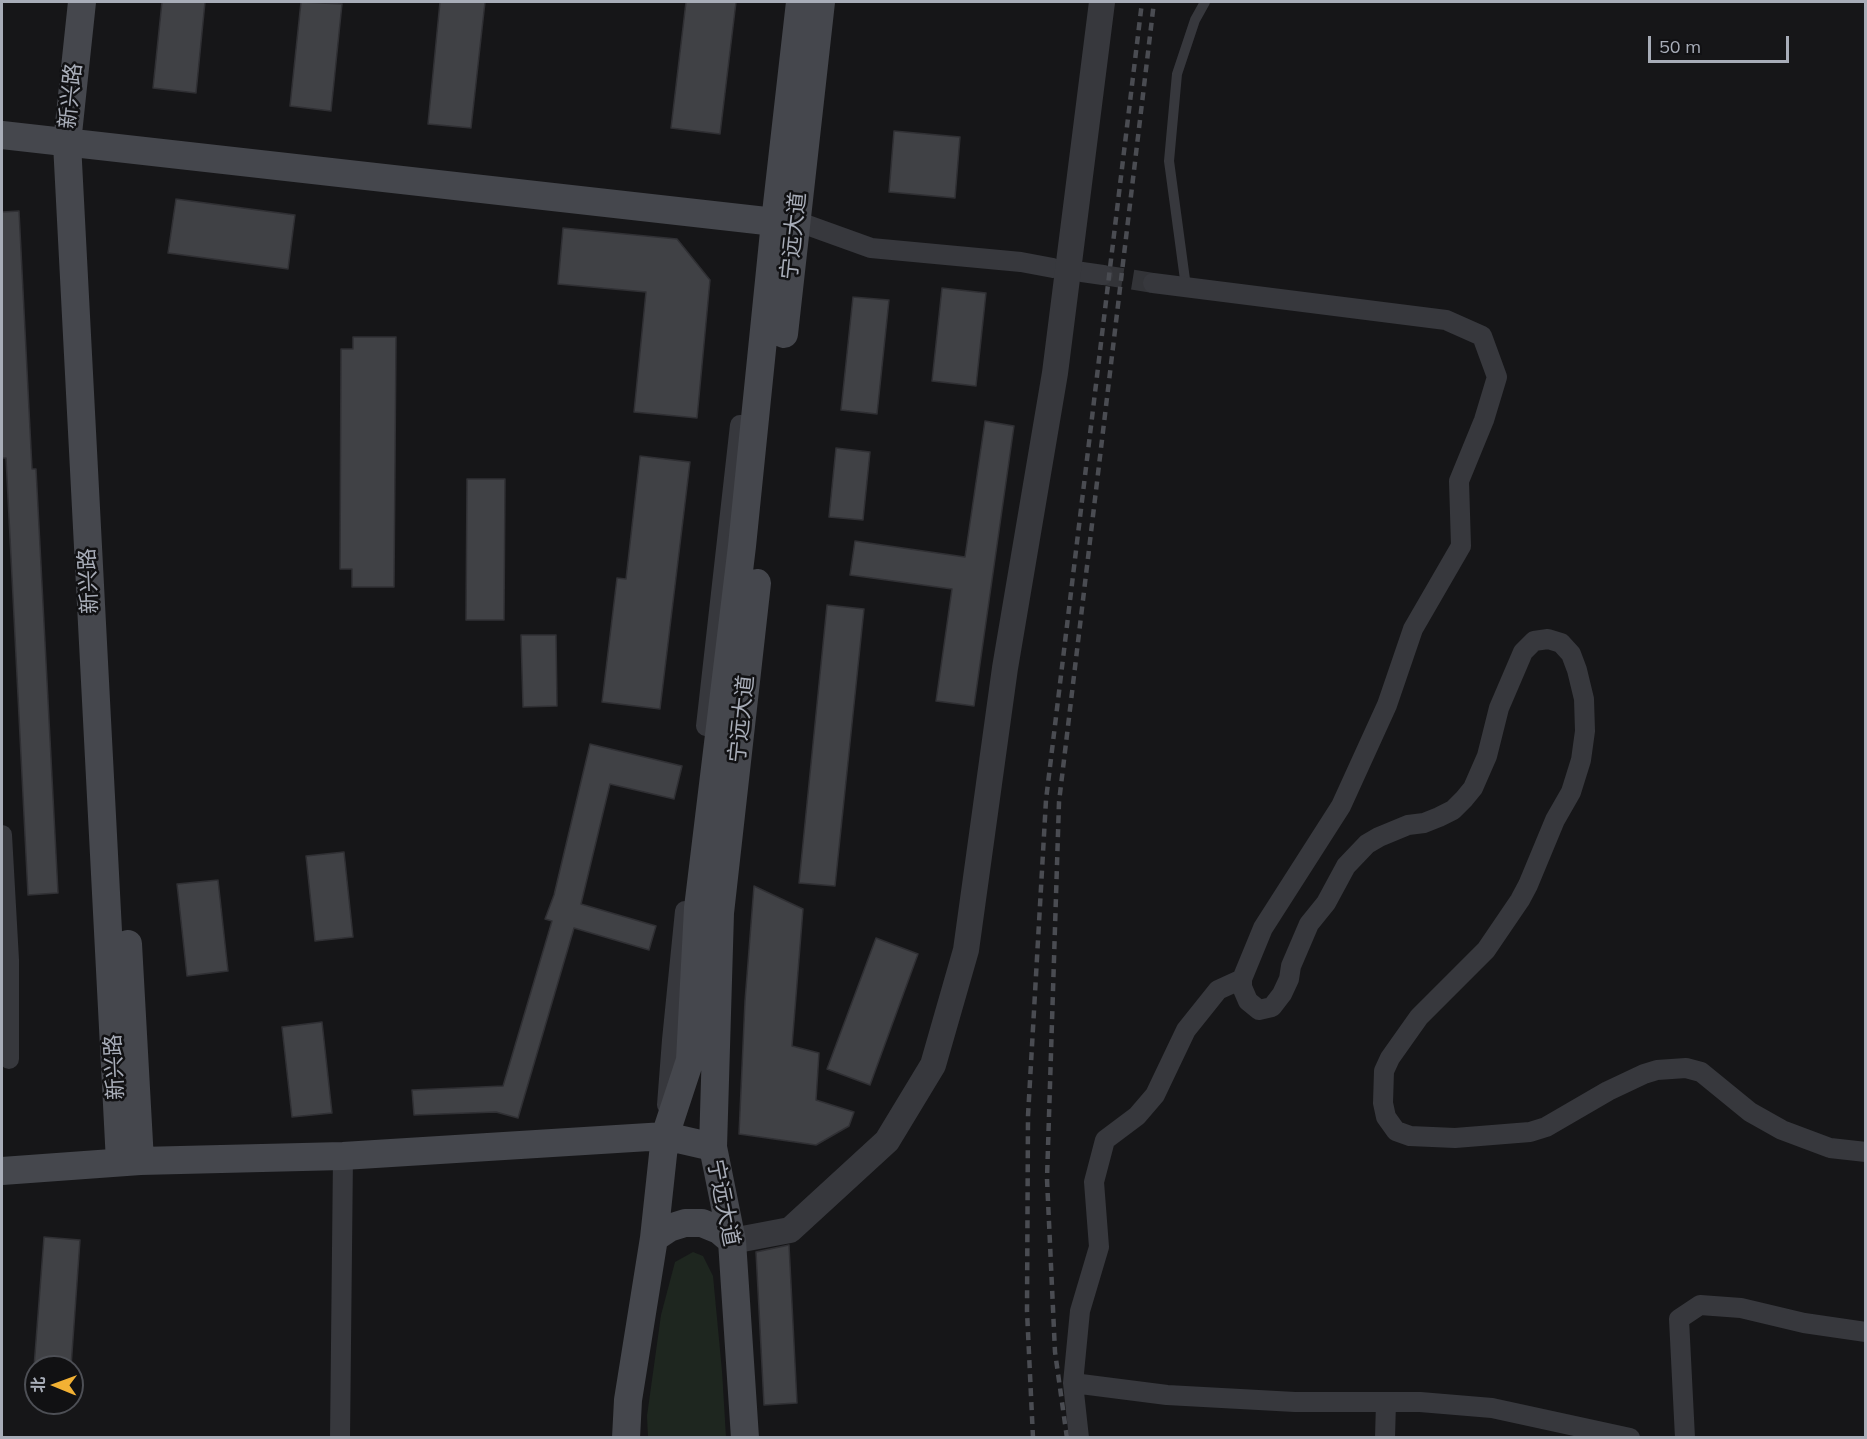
<!DOCTYPE html>
<meta charset="utf-8">
<style>
body{margin:0}
#map{position:relative;width:1867px;height:1439px;overflow:hidden;background:#161618;font-family:Mulish,"Noto Sans SC",sans-serif}
canvas{display:block}
.frame{position:absolute;inset:0;border:3px solid #a8adb8;pointer-events:none}
.north{position:absolute;left:24px;top:1355px;width:60px;height:60px;box-sizing:border-box;background:#111113;border:2px solid #4d4f55;border-radius:50%;rotate:271deg;font-size:16px;font-weight:700;line-height:24px;text-align:center;color:#a8adb8}
.north::after{content:'';display:block;margin:auto;width:21px;height:27px;background:#f2b134;clip-path:polygon(50% 0,100% 100%,50% 72%,0 100%)}
.scale{position:absolute;left:1648px;top:36px;width:141px;height:27px;box-sizing:border-box;border:3px solid #a8adb8;border-top:0;padding-left:8px;font-size:18px;line-height:21px;white-space:nowrap;color:#a8adb8;-webkit-text-stroke:4px #111113;paint-order:stroke}
</style>
<div id="map">
<canvas width="1867" height="1439"></canvas>
<div class="frame"></div>
<div class="north">北</div>
<div class="scale">50 m</div>
</div>
<script>
const g = document.querySelector('canvas').getContext('2d');
g.lineJoin = 'round';
function fill(path, color) {
  g.fillStyle = color;
  g.fill(path, 'evenodd');
}
function poly(rows) {
  const path = new Path2D();
  for (const r of rows) {
    path.moveTo(r[0], r[1]);
    for (let i = 2; i < r.length; i += 2) path.lineTo(r[i], r[i + 1]);
  }
  return path;
}
function stroke(path, color, width, dash) {
  g.strokeStyle = color;
  g.lineWidth = width;
  g.lineCap = dash ? 'butt' : 'round';
  g.setLineDash(dash || []);
  g.stroke(path);
}
function write(font, color, halo, rows, align = 'center') {
  g.font = font + ' Mulish,"Noto Sans SC",sans-serif';
  g.lineWidth = 5;
  g.setLineDash([]);
  g.textBaseline = 'middle';
  g.strokeStyle = halo;
  g.fillStyle = color;
  for (const [text, x, y, turn = 0] of rows) {
    g.save();
    g.translate(x, y);
    g.rotate((+turn || 0) * Math.PI / 180);
    g.textAlign = isNaN(turn) ? turn : align;
    if (halo) g.strokeText(text, 0, 0);
    g.fillText(text, 0, 0);
    g.restore();
  }
}
const green = poly([
 [693,1252,703,1256,713,1276,722,1371,726,1437,648,1437,647,1416,661,1315,675,1262]
]);
const building = poly([
 [162,2,205,2,196,93,153,88,162,2],
 [301,2,342,4,331,111,290,106,301,2],
 [440,2,485,2,471,128,428,124,440,2],
 [686,2,736,2,720,134,671,128,686,2],
 [894,131,960,137,955,198,889,192,894,131],
 [176,199,295,215,288,269,168,253,176,199],
 [19,211,32,469,36,469,58,893,28,895,6,458,2,458,2,212,19,211],
 [563,228,677,239,710,280,697,418,634,412,646,292,558,284,563,228],
 [942,288,986,293,976,386,932,381,942,288],
 [853,297,889,300,877,414,841,410,853,297],
 [353,337,396,337,394,587,352,587,352,569,340,569,341,349,353,349,353,337],
 [985,421,1014,426,974,706,936,701,952,589,850,575,855,541,965,557,985,421],
 [836,448,870,452,863,520,829,517,836,448],
 [640,456,690,462,660,709,602,702,617,578,626,579,640,456],
 [467,479,505,479,504,620,466,620,467,479],
 [827,605,864,609,835,886,799,883,827,605],
 [521,635,556,635,557,706,523,707,521,635],
 [590,744,682,766,674,799,610,784,581,904,656,926,649,950,574,928,518,1118,496,1112,414,1115,412,1090,503,1086,552,921,545,919,554,895,590,744],
 [344,852,353,937,315,941,306,856,344,852],
 [218,880,228,971,187,976,177,884,218,880],
 [754,886,803,909,792,1046,819,1053,816,1100,854,1112,849,1126,816,1145,739,1134,745,1001,754,886],
 [876,938,918,954,870,1085,827,1069,876,938],
 [322,1022,332,1113,292,1117,282,1027,322,1022],
 [44,1237,80,1240,71,1367,34,1367,44,1237],
 [789,1245,797,1403,764,1405,756,1252,789,1245]
]);
const minorTunnel = poly([
 [1103,275,1153,283]
]);
const service = poly([
 [1186,287,1169,161,1177,74,1195,20,1205,2]
]);
const minor = poly([
 [796,221,871,248,1021,262,1053,268],
 [1082,272,1103,275],
 [1153,283,1446,320,1482,336,1497,377,1484,420,1459,481,1461,546,1413,629,1387,705,1341,806,1263,928,1242,979,1242,987,1248,1001,1259,1010,1272,1007,1282,994,1289,979,1291,966,1309,924,1326,903,1346,866,1367,844,1379,837,1408,825,1424,823,1439,817,1453,810,1464,799,1473,788,1487,756,1499,708,1523,652,1534,641,1548,639,1561,643,1571,654,1577,670,1584,699,1585,731,1581,760,1571,792,1555,820,1528,885,1520,900,1486,950,1419,1017,1390,1058,1384,1071,1383,1103,1386,1117,1396,1131,1410,1136,1455,1138,1530,1132,1546,1127,1608,1091,1644,1074,1657,1070,1686,1068,1701,1072,1750,1112,1782,1130,1830,1148,1866,1152],
 [706,726,740,425],
 [2,835,9,960,9,1059],
 [667,1105,672,1040,685,911],
 [1073,1383,1167,1395,1295,1402,1420,1402,1492,1408,1630,1438],
 [340,1438,343,1156],
 [1079,1438,1073,1383,1080,1311,1099,1247,1094,1182,1105,1140,1137,1116,1155,1095,1186,1030,1218,990,1242,979],
 [1385,1438,1386,1402],
 [1685,1438,1679,1319,1700,1305,1741,1308,1804,1323,1866,1332]
]);
const tertiary = poly([
 [732,1241,790,1230,887,1141,933,1065,966,950,1005,668,1055,373,1102,2]
]);
const secondary = poly([
 [82,2,67,143,120,1162],
 [2,135,775,222,793,221],
 [784,334,821,2],
 [128,944,140,1161],
 [2,1171,140,1161,343,1156,665,1136,713,1147],
 [654,1238,669,1228,685,1223,702,1223,719,1230,732,1241],
 [626,1438,628,1400,654,1238,665,1136,690,1060,698,908,742,546,775,222,800,2],
 [745,1438,732,1241,713,1147,720,913,757,583]
]);
const rail = poly([
 [1033,1438,1027,1311,1028,1116,1046,800,1142,2],
 [1067,1438,1055,1352,1047,1179,1059,802,1154,2]
]);
const streetNames = [
 ["新兴路",71,96,-84],
 ["宁远大道",794,236,-84],
 ["新兴路",89,581,-93],
 ["宁远大道",742,719,-84],
 ["新兴路",115,1067,-93],
 ["宁远大道",723,1203,79]
];
fill(green, '#1e261f');
fill(building, '#404145');
stroke(building, '#303034', 1.5);
stroke(minorTunnel, '#333438', 20, [20, 10]);
stroke(service, '#37383d', 10);
stroke(minor, '#37383d', 20);
stroke(tertiary, '#37383d', 26);
stroke(secondary, '#45474d', 28);
stroke(rail, '#4a4c52', 4.5, [8, 6]);
write('22px', '#a8adb8', '#111113', streetNames);
</script>
